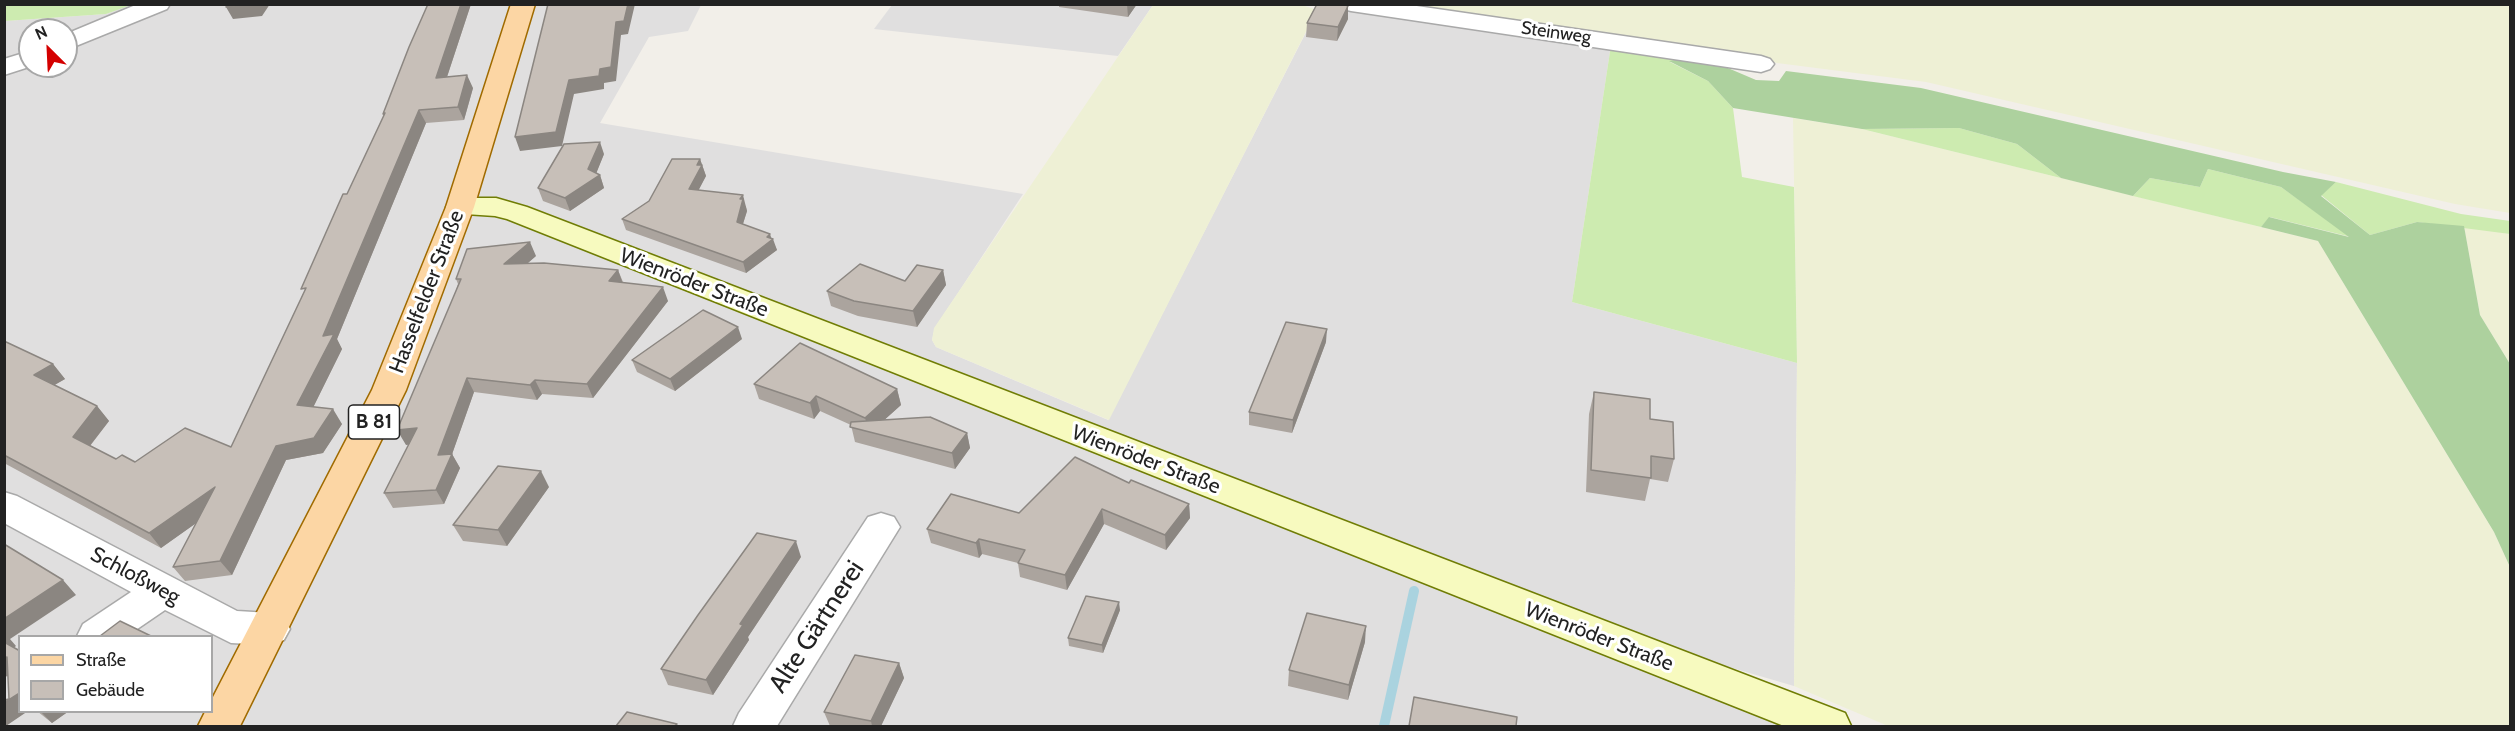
<!DOCTYPE html>
<meta charset="utf-8">
<style>
body{margin:0}
#map{position:relative;width:2515px;height:731px;overflow:hidden;background:#f2efe9;font-family:Cabin,sans-serif}
canvas{display:block}
.frame{position:absolute;inset:0;border:6px solid #222;pointer-events:none}
.legend{position:absolute;left:18px;top:635px;width:195px;height:78px;box-sizing:border-box;background:#fff;border:2px solid #a7a7a7;margin:0;padding:8px 10px;list-style:none;font-size:18px;color:#222}
.legend li{display:flex;align-items:center;gap:12px;height:30px}
.legend b{width:30px;border:2px solid #a7a7a7}
.north{position:absolute;left:18px;top:18px;width:60px;height:60px;box-sizing:border-box;background:#fff;border:2px solid #a7a7a7;border-radius:50%;rotate:336deg;font-size:16px;font-weight:700;line-height:24px;text-align:center;color:#222}
.north::after{content:'';display:block;margin:auto;width:21px;height:27px;background:#d40000;clip-path:polygon(50% 0,100% 100%,50% 72%,0 100%)}
</style>
<div id="map">
<canvas width="2515" height="731"></canvas>
<div class="frame"></div>
<ul class="legend">
<li><b style="height:8px;background:#fcd6a4"></b>Straße</li>
<li><b style="height:16px;background:#c7bfb8"></b>Gebäude</li>
</ul>
<div class="north">N</div>
</div>
<script>
const g = document.querySelector('canvas').getContext('2d');
g.lineJoin = 'round';
function fill(path, color) {
  g.fillStyle = color;
  g.fill(path, 'evenodd');
}
function poly(rows) {
  const path = new Path2D();
  for (const r of rows) {
    path.moveTo(r[0], r[1]);
    for (let i = 2; i < r.length; i += 2) path.lineTo(r[i], r[i + 1]);
  }
  return path;
}
function stroke(path, color, width, dash) {
  g.strokeStyle = color;
  g.lineWidth = width;
  g.lineCap = dash ? 'butt' : 'round';
  g.setLineDash(dash || []);
  g.stroke(path);
}
function write(font, color, halo, rows, align = 'center') {
  g.font = font + ' Cabin,sans-serif';
  g.lineWidth = 6;
  g.setLineDash([]);
  g.textBaseline = 'middle';
  g.strokeStyle = halo;
  g.fillStyle = color;
  for (const [text, x, y, turn = 0] of rows) {
    g.save();
    g.translate(x, y);
    g.rotate((+turn || 0) * Math.PI / 180);
    g.textAlign = isNaN(turn) ? turn : align;
    if (halo) g.strokeText(text, 0, 0);
    g.fillText(text, 0, 0);
    g.restore();
  }
}
const residential = poly([
 [131,4,701,5,688,31,649,37,600,123,1023,194,935,328,932,340,936,347,1108,420,1320,5,1611,45,1572,302,1797,363,1794,686,1527,608,1830,726,5,726,5,21,106,14],
 [30,30,66,30,66,66,30,66],
 [20,636,212,636,212,712,20,712],
 [892,5,1153,5,1118,56,874,29]
]);
const farmland = poly([
 [1299,4,1317,10,1109,420,936,347,932,340,934,328,1153,5],
 [1391,5,2510,5,2510,213,2455,204,1926,82,1777,63,1756,57],
 [1793,118,1862,129,2318,241,2494,532,2510,567,2510,726,1888,726,1794,686,1797,363],
 [2464,226,2510,234,2510,364,2480,315]
]);
const grass = poly([
 [5,4,131,4,131,5,106,14,5,21],
 [1611,45,1702,57,1670,62,1708,81,1733,108,1742,177,1794,187,1797,363,1572,302],
 [1959,128,2017,144,2061,178,1862,129],
 [2208,169,2281,187,2351,237,2270,217,2261,227,2133,196,2150,178,2200,187],
 [2336,182,2461,214,2510,221,2510,234,2417,222,2370,235,2321,195]
]);
const forest = poly([
 [1702,57,1756,80,1779,81,1786,71,1921,88,2283,172,2336,182,2321,196,2370,235,2417,222,2464,226,2480,315,2510,364,2510,567,2494,532,2318,241,2261,227,2269,217,2349,237,2281,187,2208,169,2200,187,2150,178,2133,196,2061,178,2017,144,1959,128,1862,129,1733,108,1708,81,1669,61]
]);
const stream = poly([
 [1384,726,1414,591]
]);
const minor = poly([
 [138,4,170,4,167,9,66,50,66,34,138,4],
 [1340,4,1403,4,1761,56,1770,59,1774,64,1770,69,1761,72,1351,11,1343,9,1340,4],
 [30,51,32,66,4,75,4,59,30,51],
 [4,492,17,496,237,611,270,613,284,618,290,629,284,640,270,645,231,643,165,610,127,636,77,636,83,624,131,592,4,523,4,492],
 [881,513,894,517,900,527,777,726,733,726,739,713,868,517,881,513]
]);
const secondary = poly([
 [460,198,496,198,527,207,1845,713,1851,726,1784,726,507,219,495,216,450,213,446,207,450,201,460,198]
]);
const primary = poly([
 [511,4,535,4,474,207,406,390,240,726,198,726,205,712,212,712,212,699,372,390,446,207,511,4]
]);
const wall = poly([
 [428,4,471,4,447,77,473,88,464,120,426,123,337,339,342,349,313,407,342,424,323,453,286,460,232,575,185,581,173,567,196,523,161,548,4,463,4,341,53,364,65,379,54,385,97,406,109,421,90,446,116,459,135,462,231,447,304,292,347,194,384,116,383,114],
 [1059,4,1137,4,1128,17,1059,7],
 [1317,4,1344,4,1348,19,1337,41,1306,37,1307,23],
 [604,154,596,173,600,175,604,188,570,211,543,201,538,188],
 [700,159,706,176,698,190,746,206,746,207,747,211,743,224,771,238,777,250,746,273,626,230,622,219,649,201],
 [536,256,527,263,618,270,623,282,668,301,593,398,542,394,537,400,474,392,452,454,460,468,444,504,393,508,384,493,409,444,406,445,458,284,456,279],
 [943,270,946,285,917,327,858,316,831,306,827,291,905,281],
 [742,339,675,391,637,372,632,360],
 [1326,342,1292,433,1249,425,1249,412],
 [754,384,897,389,901,405,884,420,967,433,970,448,955,469,855,442,851,425,820,411,814,419,759,399],
 [1594,392,1650,419,1674,459,1668,482,1650,479,1645,501,1586,492,1589,414],
 [549,487,507,546,463,541,453,525],
 [1189,504,1190,518,1166,550,1104,524,1067,590,1020,577,1018,563,982,554,979,558,931,543,927,529,1019,513],
 [801,557,748,637,749,640,713,695,668,685,661,669],
 [1120,610,1103,653,1069,646,1068,638],
 [1365,642,1348,700,1288,686,1289,670],
 [899,663,904,678,881,726,830,726,824,712],
 [37,711,69,711,52,723]
]);
const shadedWall = poly([
 [253,4,270,4,262,16,233,19,226,7],
 [461,4,471,4,442,92,436,78],
 [628,4,635,4,628,34,621,35,616,81,604,83,604,89,574,94,562,146,520,151,515,137,569,80,600,69,616,22],
 [1127,4,1137,4,1128,17],
 [1343,4,1344,4,1344,15,1348,6,1348,19,1337,41,1338,27],
 [467,75,473,88,464,120,458,107],
 [419,110,426,123,337,339,342,349,307,420,297,405,323,336],
 [600,142,604,154,594,179,600,175,604,188,570,211,565,198,588,169],
 [700,159,706,176,693,201,689,189,697,165],
 [743,195,747,211,740,233,737,222,740,199],
 [770,234,772,240,773,239,777,250,746,273,743,262],
 [530,242,536,256,511,278,504,264],
 [618,270,623,284,609,281],
 [943,270,946,285,917,327,913,311],
 [663,287,668,301,593,398,587,384],
 [738,327,742,339,675,391,670,379],
 [1327,329,1326,342,1292,433,1293,420],
 [53,364,65,379,46,390,34,375],
 [467,378,474,392,450,460,452,454,460,468,444,504,436,490,438,455],
 [535,380,542,394,537,400,530,385],
 [897,389,901,405,871,432,869,431,865,418],
 [816,396,820,411,814,419,810,403],
 [97,406,109,421,85,452,73,437],
 [333,409,342,424,323,453,286,460,232,575,220,561,276,446],
 [417,428,425,442,406,445,397,430],
 [967,433,970,448,955,469,952,453],
 [541,471,549,487,507,546,498,530],
 [215,487,226,502,161,548,149,533],
 [1189,504,1190,518,1166,550,1165,535],
 [1102,509,1104,524,1067,590,1065,575],
 [979,539,982,554,979,558,976,543],
 [796,541,801,557,748,637,749,640,713,695,706,680,740,624],
 [63,580,76,595,10,639,16,646,10,651,4,645,4,619],
 [1119,602,1120,610,1103,653,1102,645],
 [1366,626,1365,642,1348,700,1349,685],
 [7,657,20,673,4,677,4,658],
 [899,663,904,678,881,726,872,726,871,721],
 [18,694,20,695,20,711,28,711,6,726,4,726,4,703],
 [40,711,69,711,52,723]
]);
const building = poly([
 [228,4,253,4,226,7,228,4],
 [428,4,461,4,436,78,467,75,458,107,419,110,323,336,334,334,297,405,333,409,314,438,276,446,220,561,173,567,215,487,149,533,4,455,4,341,53,364,34,375,97,406,73,437,116,459,122,455,135,462,185,428,231,447,306,288,301,289,343,194,347,194,385,113,383,114,409,47,428,4],
 [548,4,628,4,624,21,616,22,611,67,600,69,599,76,569,80,556,132,515,137,548,4],
 [1317,4,1343,4,1348,6,1338,27,1307,23,1317,4],
 [600,142,588,169,600,175,565,198,538,188,564,144,600,142],
 [672,159,700,159,697,165,702,165,689,189,743,195,740,199,743,199,737,222,770,234,767,237,773,239,743,262,622,219,649,201,672,159],
 [530,242,504,264,544,263,618,270,609,281,663,287,587,384,535,380,530,385,467,378,438,455,452,454,436,490,384,493,417,428,397,430,461,279,456,279,467,249,530,242],
 [860,264,905,281,917,265,943,270,913,311,854,301,827,291,860,264],
 [703,310,738,327,670,379,632,360,703,310],
 [1286,322,1327,329,1293,420,1249,412,1286,322],
 [800,343,897,389,865,418,816,396,810,403,754,384,800,343],
 [1594,392,1650,399,1650,419,1673,422,1674,459,1651,456,1651,478,1591,470,1594,392],
 [930,417,967,433,952,453,850,427,851,422,930,417],
 [1075,457,1129,483,1131,480,1189,504,1165,535,1102,509,1065,575,1018,563,1025,550,979,539,976,543,927,529,951,494,1019,513,1075,457],
 [498,466,541,471,498,530,453,525,498,466],
 [757,533,796,541,740,624,743,625,706,680,661,669,698,615,757,533],
 [4,544,63,580,4,619,4,544],
 [1086,596,1119,602,1102,645,1068,638,1086,596],
 [1307,613,1366,626,1349,685,1289,670,1307,613],
 [120,621,151,636,100,636,120,621],
 [4,642,20,651,20,695,18,694,4,703,4,700,9,699,7,657,4,658,4,642],
 [855,655,899,663,871,721,824,712,855,655],
 [1414,697,1517,717,1516,726,1409,726,1414,697],
 [627,712,677,724,675,726,616,726,627,712]
]);
const farStreetnames = [
 ["Steinweg",1556,33,8]
];
const shields = [
 [374,422,51]
];
const shieldNames = [
 ["B 81",374,422]
];
const streetNames = [
 ["Wienröder Straße",694,283,21],
 ["Hasselfelder Straße",427,292,-69],
 ["Wienröder Straße",1146,460,21],
 ["Schloßweg",135,576,28],
 ["Wienröder Straße",1599,637,21]
];
const nearStreetnames = [
 ["Alte Gärtnerei",817,627,-57]
];
fill(residential, '#e0dfdf');
fill(farmland, '#eef0d5');
fill(grass, '#cdebb0');
fill(forest, '#add19e');
stroke(stream, '#aad3df', 10);
stroke(minor, '#a9a9a9', 3);
stroke(secondary, '#707d05', 3);
stroke(primary, '#a06b00', 3);
fill(minor, '#fff');
fill(secondary, '#f7fabf');
fill(primary, '#fcd6a4');
fill(wall, '#aba49e');
fill(shadedWall, '#8b8681');
fill(building, '#c7bfb8');
stroke(building, '#8b8681', 1.5);
write('18px', '#222', '#fff', farStreetnames);
for (const [x, y, w] of shields) {
  const box = new Path2D();
  box.roundRect(x - w / 2, y - 17, w, 34, 4.5);
  g.fillStyle = '#fff';
  g.fill(box);
  stroke(box, '#222', 1.5);
}
write('bold 20px', '#222', null, shieldNames);
write('21px', '#222', '#fff', streetNames);
write('26px', '#222', '#fff', nearStreetnames);
</script>
